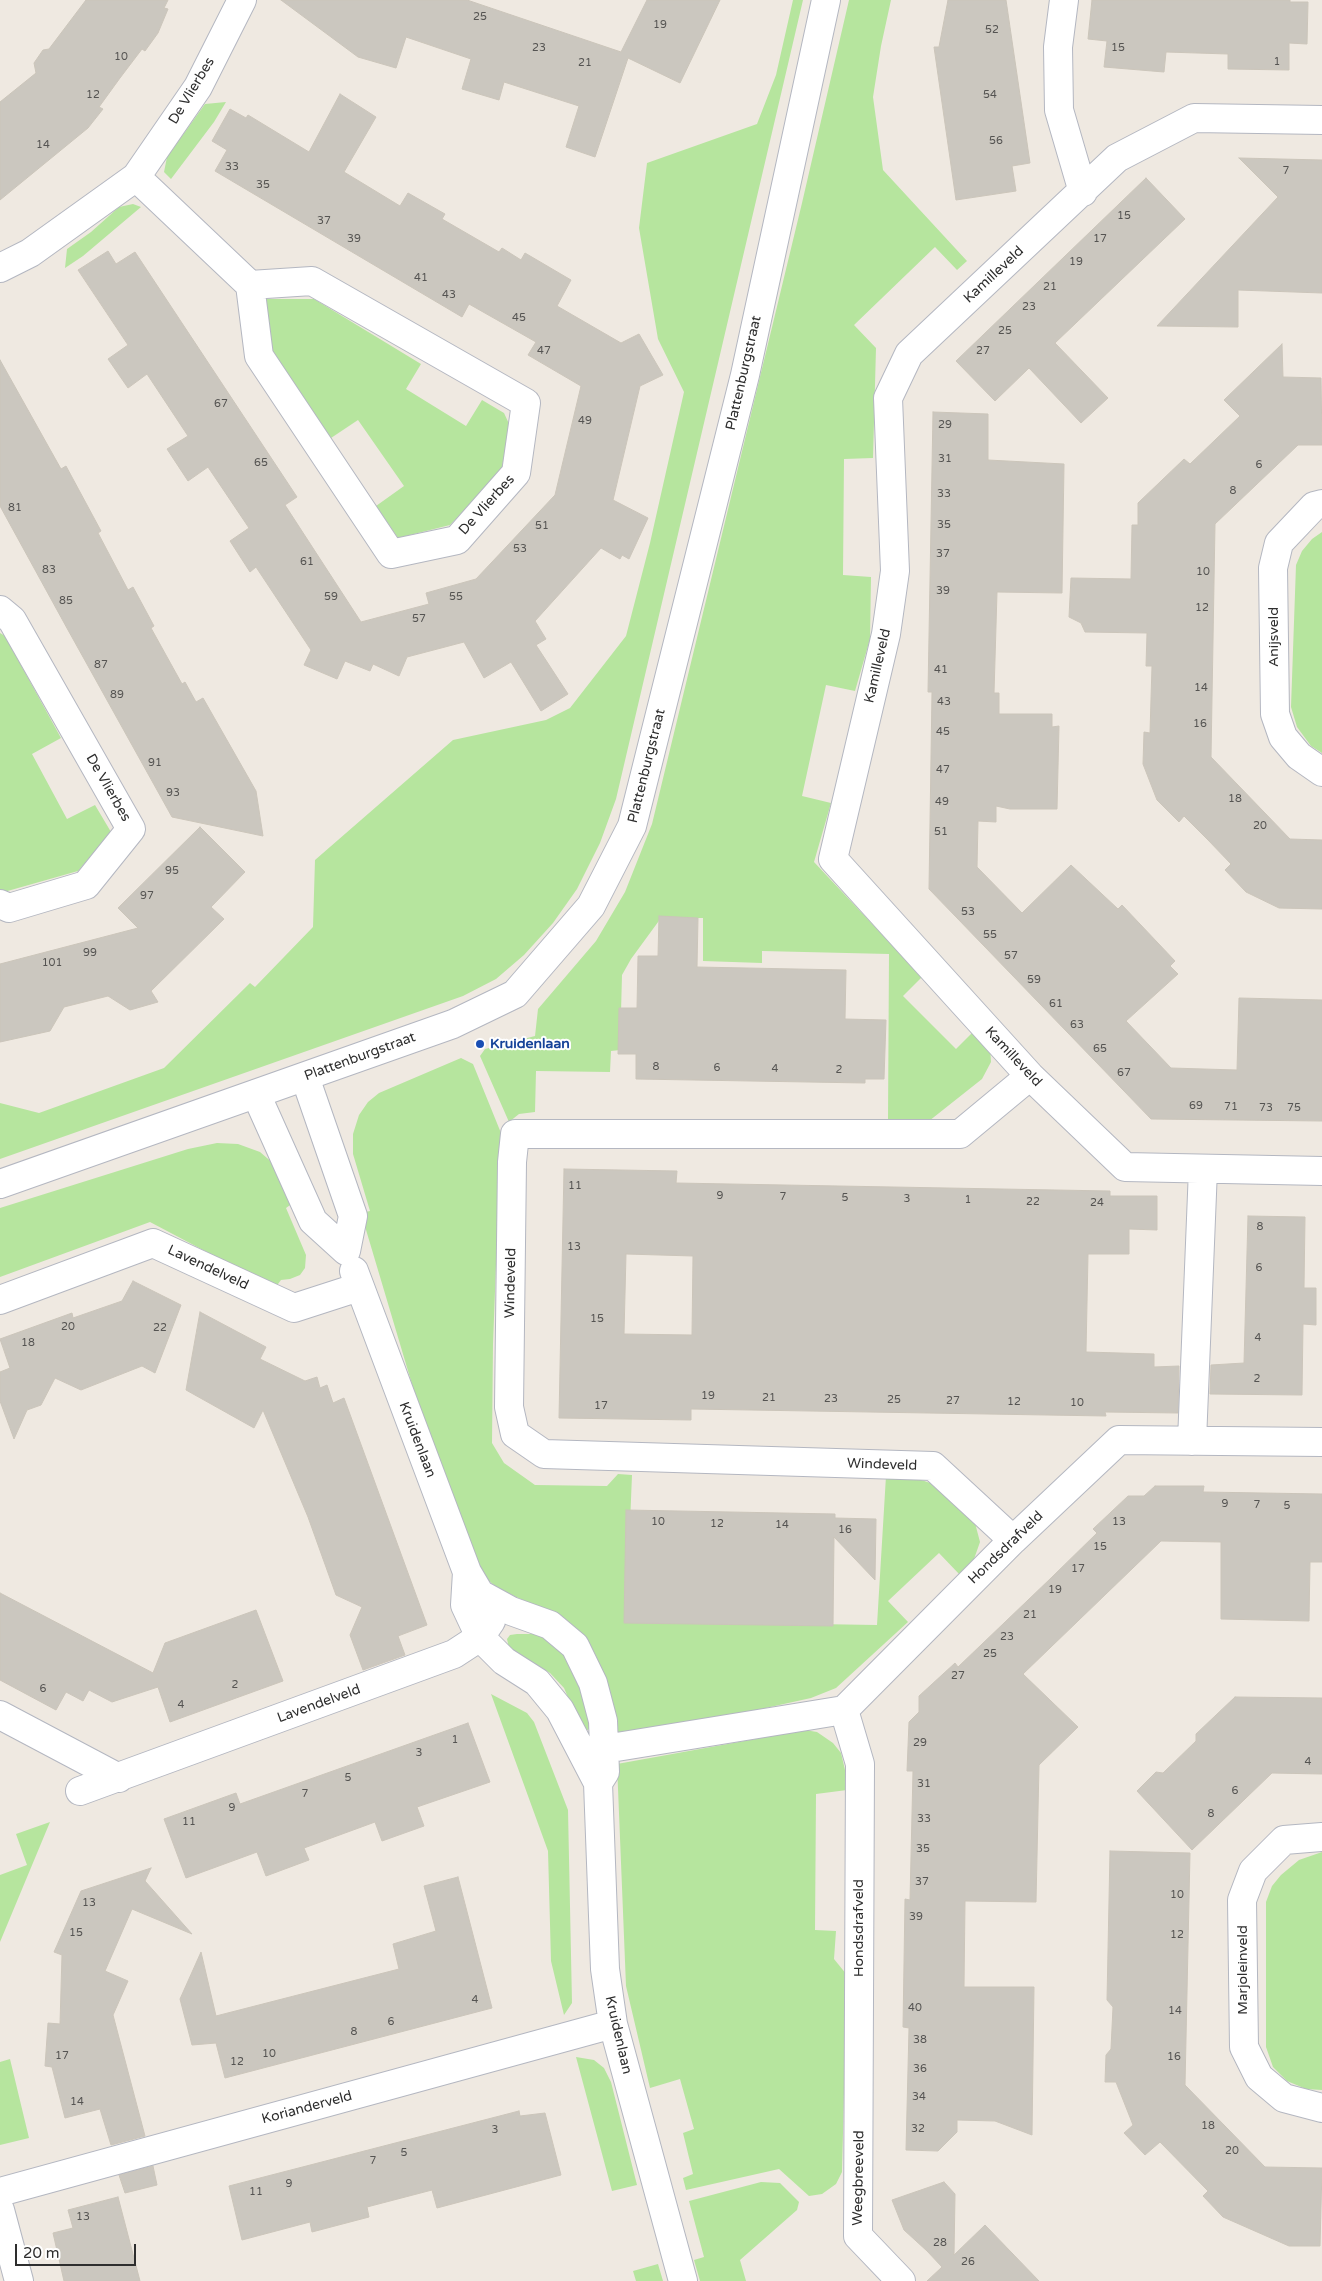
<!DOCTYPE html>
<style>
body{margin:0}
#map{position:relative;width:1322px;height:2281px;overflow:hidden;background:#efe9e1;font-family:"Varela Round",sans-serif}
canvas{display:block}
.scale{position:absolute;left:15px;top:2244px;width:121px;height:22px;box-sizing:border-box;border:2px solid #2e2e2e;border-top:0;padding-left:6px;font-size:15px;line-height:18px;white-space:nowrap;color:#2e2e2e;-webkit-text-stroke:4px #fff;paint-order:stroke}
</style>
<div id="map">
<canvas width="1322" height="2281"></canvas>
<div class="scale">20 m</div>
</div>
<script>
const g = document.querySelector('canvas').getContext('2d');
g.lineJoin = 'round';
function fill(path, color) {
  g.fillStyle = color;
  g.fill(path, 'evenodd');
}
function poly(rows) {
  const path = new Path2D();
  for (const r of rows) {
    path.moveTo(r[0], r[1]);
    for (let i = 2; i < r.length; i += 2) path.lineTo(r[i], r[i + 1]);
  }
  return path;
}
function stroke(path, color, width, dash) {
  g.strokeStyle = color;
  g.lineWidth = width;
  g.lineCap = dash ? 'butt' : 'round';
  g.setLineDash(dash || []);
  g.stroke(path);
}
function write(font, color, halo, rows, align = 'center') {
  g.font = font + ' "Varela Round",sans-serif';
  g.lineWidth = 4;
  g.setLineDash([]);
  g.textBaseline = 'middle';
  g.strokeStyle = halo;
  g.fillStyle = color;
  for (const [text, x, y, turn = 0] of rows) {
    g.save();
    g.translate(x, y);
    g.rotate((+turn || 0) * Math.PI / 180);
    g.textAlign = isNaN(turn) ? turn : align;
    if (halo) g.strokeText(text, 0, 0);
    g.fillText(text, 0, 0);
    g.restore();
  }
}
const green = poly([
 [793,0,803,0,616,799,600,843,577,889,553,923,524,955,496,979,463,996,0,1159,0,1103,39,1113,164,1068,250,983,255,987,313,927,315,860,453,740,546,720,570,708,626,636,650,543,684,392,658,339,639,228,647,163,757,124,776,75],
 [849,0,891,0,881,46,873,97,883,170,967,261,957,270,935,247,854,325,876,348,873,458,844,459,843,575,871,577,870,639,855,691,826,685,802,796,831,803,814,862,922,977,903,996,956,1049,975,1030,990,1046,991,1062,982,1079,929,1121,888,1119,889,954,762,951,762,963,703,961,703,918,661,918,631,959,622,975,620,1050,611,1051,610,1072,536,1071,535,1112,519,1114,509,1122,480,1056,485,1049,535,1036,538,1009,596,941,625,892,652,824,802,203],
 [226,102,214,122,171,179,164,172,167,157,205,104],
 [133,204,141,207,83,256,65,268,67,249,91,232,119,207],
 [264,299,314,299,421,364,406,389,466,426,482,400,504,413,510,426,501,472,450,525,398,538,376,506,404,486,358,420,331,438,272,352],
 [1322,532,1322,753,1311,746,1297,727,1291,707,1296,565,1302,551,1312,539],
 [0,633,5,636,61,738,32,754,67,819,95,805,111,832,78,871,4,892,0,890],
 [461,1058,473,1064,501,1133,493,1344,492,1443,504,1463,535,1485,607,1486,618,1474,632,1475,626,1621,877,1625,886,1476,913,1477,930,1483,975,1523,980,1542,974,1559,959,1574,939,1553,888,1601,908,1622,836,1688,811,1698,616,1741,612,1702,596,1656,587,1639,568,1621,497,1588,486,1578,477,1564,414,1391,361,1213,370,1211,353,1154,353,1134,359,1115,368,1102,379,1093],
 [217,1143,238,1144,260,1152,274,1164,293,1203,286,1208,306,1255,305,1268,300,1275,290,1279,281,1280,275,1288,150,1222,0,1277,0,1208,188,1149],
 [517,1634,536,1634,553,1641,569,1657,579,1677,591,1725,588,1730,582,1730,564,1688,550,1673,509,1648,507,1639,510,1635],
 [491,1694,527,1713,534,1722,568,1810,572,2003,564,2015,551,1961,548,1851],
 [805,1730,817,1732,833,1743,841,1753,845,1770,847,1790,816,1794,815,1930,836,1931,834,1959,847,1975,842,2172,836,2184,822,2194,809,2196,779,2169,686,2190,683,2178,693,2174,683,2133,694,2129,680,2079,650,2088,626,1986,617,1764],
 [50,1822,0,1942,0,1875,27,1865,16,1834],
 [1322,1852,1322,2090,1306,2089,1287,2081,1273,2067,1266,2047,1266,1902,1272,1886,1281,1875,1299,1860],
 [576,2057,594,2060,604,2068,611,2082,637,2185,612,2191],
 [10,2059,29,2138,0,2145,0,2062],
 [761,2182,780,2183,799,2202,797,2210,740,2260,746,2281,700,2281,694,2260,704,2257,689,2201],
 [658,2264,663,2281,636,2281,633,2271]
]);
const building = poly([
 [86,0,168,0,164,8,168,9,158,33,145,51,142,49,120,78,99,107,103,109,88,128,0,200,0,102,36,73,34,63,43,50,49,49,86,0],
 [281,0,467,0,621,52,647,0,720,0,680,83,628,58,595,157,566,147,579,106,504,82,499,100,462,89,471,59,406,37,396,68,358,57,281,0],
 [948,0,1006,0,1030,163,1012,166,1016,191,956,200,934,47,939,47,948,0],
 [1092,0,1290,0,1290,2,1308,2,1307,44,1289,43,1289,70,1228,69,1228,54,1166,52,1164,72,1104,67,1107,41,1088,39,1092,0],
 [340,94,376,117,344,172,400,206,408,193,445,214,442,219,499,252,502,248,521,260,525,253,571,280,557,306,621,343,639,334,663,375,640,386,613,500,648,518,629,559,622,555,620,559,601,548,535,621,546,639,536,645,568,694,541,711,511,662,484,678,464,642,407,657,399,676,373,664,370,671,345,661,337,679,304,665,311,650,256,567,250,572,230,541,249,528,208,467,188,481,167,449,188,436,147,374,128,388,108,359,128,345,78,270,108,251,116,264,135,252,297,497,285,505,361,622,429,604,426,593,476,579,555,495,581,386,528,355,536,342,469,304,462,317,215,171,227,150,212,141,230,109,246,118,248,115,309,152,340,94],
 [1239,158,1322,160,1322,293,1238,290,1238,327,1157,326,1278,197,1239,158],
 [1146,178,1185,219,1055,343,1108,398,1081,423,1029,368,995,401,956,361,1146,178],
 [1282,344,1283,377,1321,378,1322,445,1298,445,1215,524,1211,757,1290,839,1322,840,1322,909,1279,908,1246,892,1225,870,1231,864,1208,840,1184,816,1179,822,1157,800,1143,764,1144,732,1150,733,1151,699,1152,666,1146,666,1147,633,1085,632,1081,623,1069,617,1071,578,1131,579,1132,525,1138,525,1138,503,1184,459,1190,464,1240,416,1224,400,1282,344],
 [0,360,61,469,66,466,101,531,98,533,128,590,133,587,154,626,151,628,182,684,185,682,196,702,203,698,256,791,263,836,172,817,68,630,0,506,0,360],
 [933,412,988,414,988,460,1064,464,1062,593,997,592,994,693,999,693,999,714,1052,714,1052,727,1059,726,1057,809,1010,809,996,806,996,822,978,821,977,867,1022,913,1071,865,1118,909,1122,905,1175,961,1170,966,1178,974,1126,1021,1171,1068,1237,1070,1239,998,1322,1000,1322,1121,1151,1119,929,889,932,692,928,692,933,412],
 [200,827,245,872,211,907,224,919,151,991,158,1002,130,1010,108,996,64,1007,50,1031,0,1042,0,964,138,928,118,908,200,827],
 [659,916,698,918,697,967,846,970,845,1019,886,1020,884,1079,865,1079,865,1083,636,1079,636,1054,618,1054,619,1008,637,1008,638,956,658,956,659,916],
 [564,1169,677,1171,676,1183,1110,1191,1110,1196,1157,1196,1157,1230,1129,1229,1129,1254,1088,1254,1086,1352,1154,1354,1154,1367,1179,1366,1178,1413,1105,1412,1106,1416,691,1409,691,1420,559,1418,564,1169],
 [626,1254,693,1256,692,1335,624,1334,626,1254],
 [1248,1216,1305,1217,1304,1288,1316,1288,1316,1325,1303,1324,1302,1395,1210,1394,1211,1365,1244,1363,1248,1216],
 [133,1281,181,1305,155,1373,142,1366,81,1390,55,1378,41,1405,27,1410,14,1439,0,1401,0,1372,10,1368,0,1339,72,1313,73,1318,122,1301,133,1281],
 [200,1312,266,1347,260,1359,305,1381,317,1377,320,1388,327,1385,333,1403,344,1398,427,1625,398,1636,405,1655,363,1670,350,1635,362,1607,336,1595,308,1517,263,1410,254,1428,186,1390,200,1312],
 [1155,1486,1204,1486,1203,1492,1322,1494,1322,1562,1310,1562,1309,1621,1221,1619,1221,1542,1161,1541,1023,1674,1078,1727,1039,1765,1036,1902,965,1901,964,1987,1034,1987,1032,2135,995,2121,957,2120,957,2132,938,2151,906,2150,909,2028,903,2027,905,1899,910,1900,913,1771,907,1771,909,1722,919,1712,919,1696,955,1663,958,1667,1051,1578,1097,1533,1093,1529,1128,1496,1144,1496,1155,1486],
 [626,1510,835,1514,835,1518,876,1519,875,1580,834,1537,833,1626,624,1623,626,1510],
 [0,1593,153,1673,165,1643,256,1610,283,1681,170,1722,158,1687,112,1702,89,1690,83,1701,66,1692,56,1710,0,1680,0,1593],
 [1235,1697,1322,1698,1322,1774,1272,1773,1192,1850,1137,1791,1156,1772,1163,1773,1196,1741,1196,1734,1235,1697],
 [468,1723,490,1782,417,1807,424,1826,382,1841,375,1822,304,1848,309,1860,266,1876,257,1852,186,1878,164,1819,236,1793,240,1804,468,1723],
 [1110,1851,1190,1853,1185,2085,1265,2167,1322,2168,1320,2246,1289,2246,1223,2217,1203,2196,1208,2191,1160,2142,1145,2155,1124,2133,1133,2125,1116,2082,1105,2082,1106,2055,1111,2049,1113,2007,1107,2000,1110,1851],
 [151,1868,145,1881,192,1934,132,1909,105,1971,128,1981,113,2015,145,2136,111,2145,100,2109,65,2118,52,2067,45,2066,48,2023,60,2024,62,1955,54,1952,81,1891,151,1868],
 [458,1877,492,2008,225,2078,216,2043,192,2045,180,1999,201,1952,216,2016,399,1969,393,1944,436,1931,424,1886,458,1877],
 [519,2111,520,2116,545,2113,561,2175,437,2208,432,2190,367,2207,369,2217,312,2232,310,2222,242,2240,229,2186,519,2111],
 [153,2166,157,2185,125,2193,119,2175,153,2166],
 [944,2182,955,2194,954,2255,985,2225,1039,2281,927,2281,942,2267,927,2251,904,2230,892,2200,944,2182],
 [118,2197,140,2281,64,2281,53,2233,73,2228,68,2210,118,2197]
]);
const street = poly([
 [1064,0,1058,47,1059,110,1083,192],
 [1322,120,1194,118,1117,158,909,354,888,398,895,571,886,634,833,859,1030,1076,1125,1167,1322,1171],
 [136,177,250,285,259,356,391,554,457,540,516,473,526,403,312,281,250,285],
 [0,268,30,253,136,177,198,87,242,0],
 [1322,504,1314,506,1279,543,1273,568,1275,714,1283,737,1299,756,1322,772],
 [0,610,12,620,131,829,86,885,9,908,0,904],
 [256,1094,313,1221,346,1251,353,1216,305,1077],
 [354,1271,467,1572],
 [0,1300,153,1243,294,1308,359,1287],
 [1192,1441,1203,1169],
 [1013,1540,933,1466,544,1454,515,1434,509,1407,512,1162,515,1134,960,1134,1030,1076],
 [467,1572,480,1594,511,1611,550,1625,575,1646,593,1683,603,1721,605,1772,598,1783,560,1710,537,1682,504,1661,480,1637,465,1605,467,1572],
 [0,1715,119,1778],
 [586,1752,844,1710],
 [598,1783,605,1969,613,2024,683,2281],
 [80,1791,454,1654,480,1637,491,1621],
 [1322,1837,1284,1840,1253,1871,1242,1900,1244,2047,1259,2077,1284,2098,1322,2108],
 [0,2192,613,2024],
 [0,2210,19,2281],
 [901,2281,858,2236,860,1764,844,1710,1013,1540,1119,1440,1322,1442]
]);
const secondary = poly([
 [0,1184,453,1024,515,994,591,906,632,826,745,375,826,0]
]);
const markers = [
 [480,1044,5,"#1a4fb4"]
];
const numberNames = [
 ["25",480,17],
 ["19",660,25],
 ["52",992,30],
 ["23",539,48],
 ["15",1118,48],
 ["10",121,57],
 ["1",1277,62],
 ["21",585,63],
 ["12",93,95],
 ["54",990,95],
 ["56",996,141],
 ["14",43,145],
 ["33",232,167],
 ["7",1286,171],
 ["35",263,185],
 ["15",1124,216],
 ["37",324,221],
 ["39",354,239],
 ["17",1100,239],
 ["19",1076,262],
 ["41",421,278],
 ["21",1050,287],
 ["43",449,295],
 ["23",1029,307],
 ["45",519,318],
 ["25",1005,331],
 ["47",544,351],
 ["27",983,351],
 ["67",221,404],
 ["49",585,421],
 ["29",945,425],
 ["31",945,459],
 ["65",261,463],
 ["6",1259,465],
 ["8",1233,491],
 ["33",944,494],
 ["81",15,508],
 ["35",944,525],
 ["51",542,526],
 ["53",520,549],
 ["37",943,554],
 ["61",307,562],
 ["83",49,570],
 ["10",1203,572],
 ["39",943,591],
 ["59",331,597],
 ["55",456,597],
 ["85",66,601],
 ["12",1202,608],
 ["57",419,619],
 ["87",101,665],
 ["41",941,670],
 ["14",1201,688],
 ["89",117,695],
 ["43",944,702],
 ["16",1200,724],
 ["45",943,732],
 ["91",155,763],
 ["47",943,770],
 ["93",173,793],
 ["18",1235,799],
 ["49",942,802],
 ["20",1260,826],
 ["51",941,832],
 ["95",172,871],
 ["97",147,896],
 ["53",968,912],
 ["55",990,935],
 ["99",90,953],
 ["57",1011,956],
 ["101",52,963],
 ["59",1034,980],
 ["61",1056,1004],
 ["63",1077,1025],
 ["65",1100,1049],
 ["8",656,1067],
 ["6",717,1068],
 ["4",775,1069],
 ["2",839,1070],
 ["67",1124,1073],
 ["69",1196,1106],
 ["71",1231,1107],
 ["73",1266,1108],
 ["75",1294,1108],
 ["11",575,1186],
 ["9",720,1196],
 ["7",783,1197],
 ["5",845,1198],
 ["3",907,1199],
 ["1",968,1200],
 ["22",1033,1202],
 ["24",1097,1203],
 ["8",1260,1227],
 ["13",574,1247],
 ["6",1259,1268],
 ["15",597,1319],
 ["20",68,1327],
 ["22",160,1328],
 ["4",1258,1338],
 ["18",28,1343],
 ["2",1257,1379],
 ["19",708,1396],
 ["21",769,1398],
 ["23",831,1399],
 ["25",894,1400],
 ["27",953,1401],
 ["12",1014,1402],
 ["10",1077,1403],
 ["17",601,1406],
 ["9",1225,1504],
 ["7",1257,1505],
 ["5",1287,1506],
 ["10",658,1522],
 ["13",1119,1522],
 ["12",717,1524],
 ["14",782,1525],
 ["16",845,1530],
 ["15",1100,1547],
 ["17",1078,1569],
 ["19",1055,1590],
 ["21",1030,1615],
 ["23",1007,1637],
 ["25",990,1654],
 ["27",958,1676],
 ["2",235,1685],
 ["6",43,1689],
 ["4",181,1705],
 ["1",455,1740],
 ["29",920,1743],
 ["3",419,1753],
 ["4",1308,1762],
 ["5",348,1778],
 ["31",924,1784],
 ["6",1235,1791],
 ["7",305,1794],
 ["9",232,1808],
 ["8",1211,1814],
 ["33",924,1819],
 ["11",189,1822],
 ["35",923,1849],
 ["37",922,1882],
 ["10",1177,1895],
 ["13",89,1903],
 ["39",916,1917],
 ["15",76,1933],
 ["12",1177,1935],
 ["4",475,2000],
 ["40",915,2008],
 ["14",1175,2011],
 ["6",391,2022],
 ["8",354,2032],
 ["38",920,2040],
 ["10",269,2054],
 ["17",62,2056],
 ["16",1174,2057],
 ["12",237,2062],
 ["36",920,2069],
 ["34",919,2097],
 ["14",77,2102],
 ["18",1208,2126],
 ["32",918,2129],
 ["3",495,2130],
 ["20",1232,2151],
 ["5",404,2153],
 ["7",373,2161],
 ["9",289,2184],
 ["11",256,2192],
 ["13",83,2217],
 ["28",940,2243],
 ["26",968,2262]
];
const streetNames = [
 ["De Vlierbes",192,91,-59],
 ["Kamilleveld",994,275,-43],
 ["Plattenburgstraat",744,373,-77],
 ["De Vlierbes",487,505,-48],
 ["Anijsveld",1274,637,-90],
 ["Kamilleveld",878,666,-77],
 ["Plattenburgstraat",647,766,-76],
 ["De Vlierbes",108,788,60],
 ["Plattenburgstraat",360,1057,-20],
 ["Kamilleveld",1013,1057,47],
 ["Lavendelveld",208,1268,25],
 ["Windeveld",511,1283,-89],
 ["Kruidenlaan",417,1440,69],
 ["Windeveld",882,1465,2],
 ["Hondsdrafveld",1006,1548,-44],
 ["Lavendelveld",319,1704,-20],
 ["Hondsdrafveld",859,1928,-90],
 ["Marjoleinveld",1243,1970,-90],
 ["Kruidenlaan",618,2035,77],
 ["Korianderveld",307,2108,-15],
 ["Weegbreeveld",859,2178,-89]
];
const transitNames = [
 ["Kruidenlaan",490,1044]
];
fill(green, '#b6e59e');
fill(building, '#cbc7bf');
stroke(building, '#cbc5ba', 1);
stroke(street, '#b4b7c1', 30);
stroke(secondary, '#b4b7c1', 30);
stroke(street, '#fff', 28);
stroke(secondary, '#fff', 28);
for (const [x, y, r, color] of markers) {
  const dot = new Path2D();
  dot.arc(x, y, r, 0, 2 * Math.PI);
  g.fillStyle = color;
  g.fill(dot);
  stroke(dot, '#fff', 2);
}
write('11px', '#555452', null, numberNames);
write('14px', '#2e2e2e', '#fff', streetNames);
write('bold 14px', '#164399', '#fff', transitNames, 'left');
</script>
